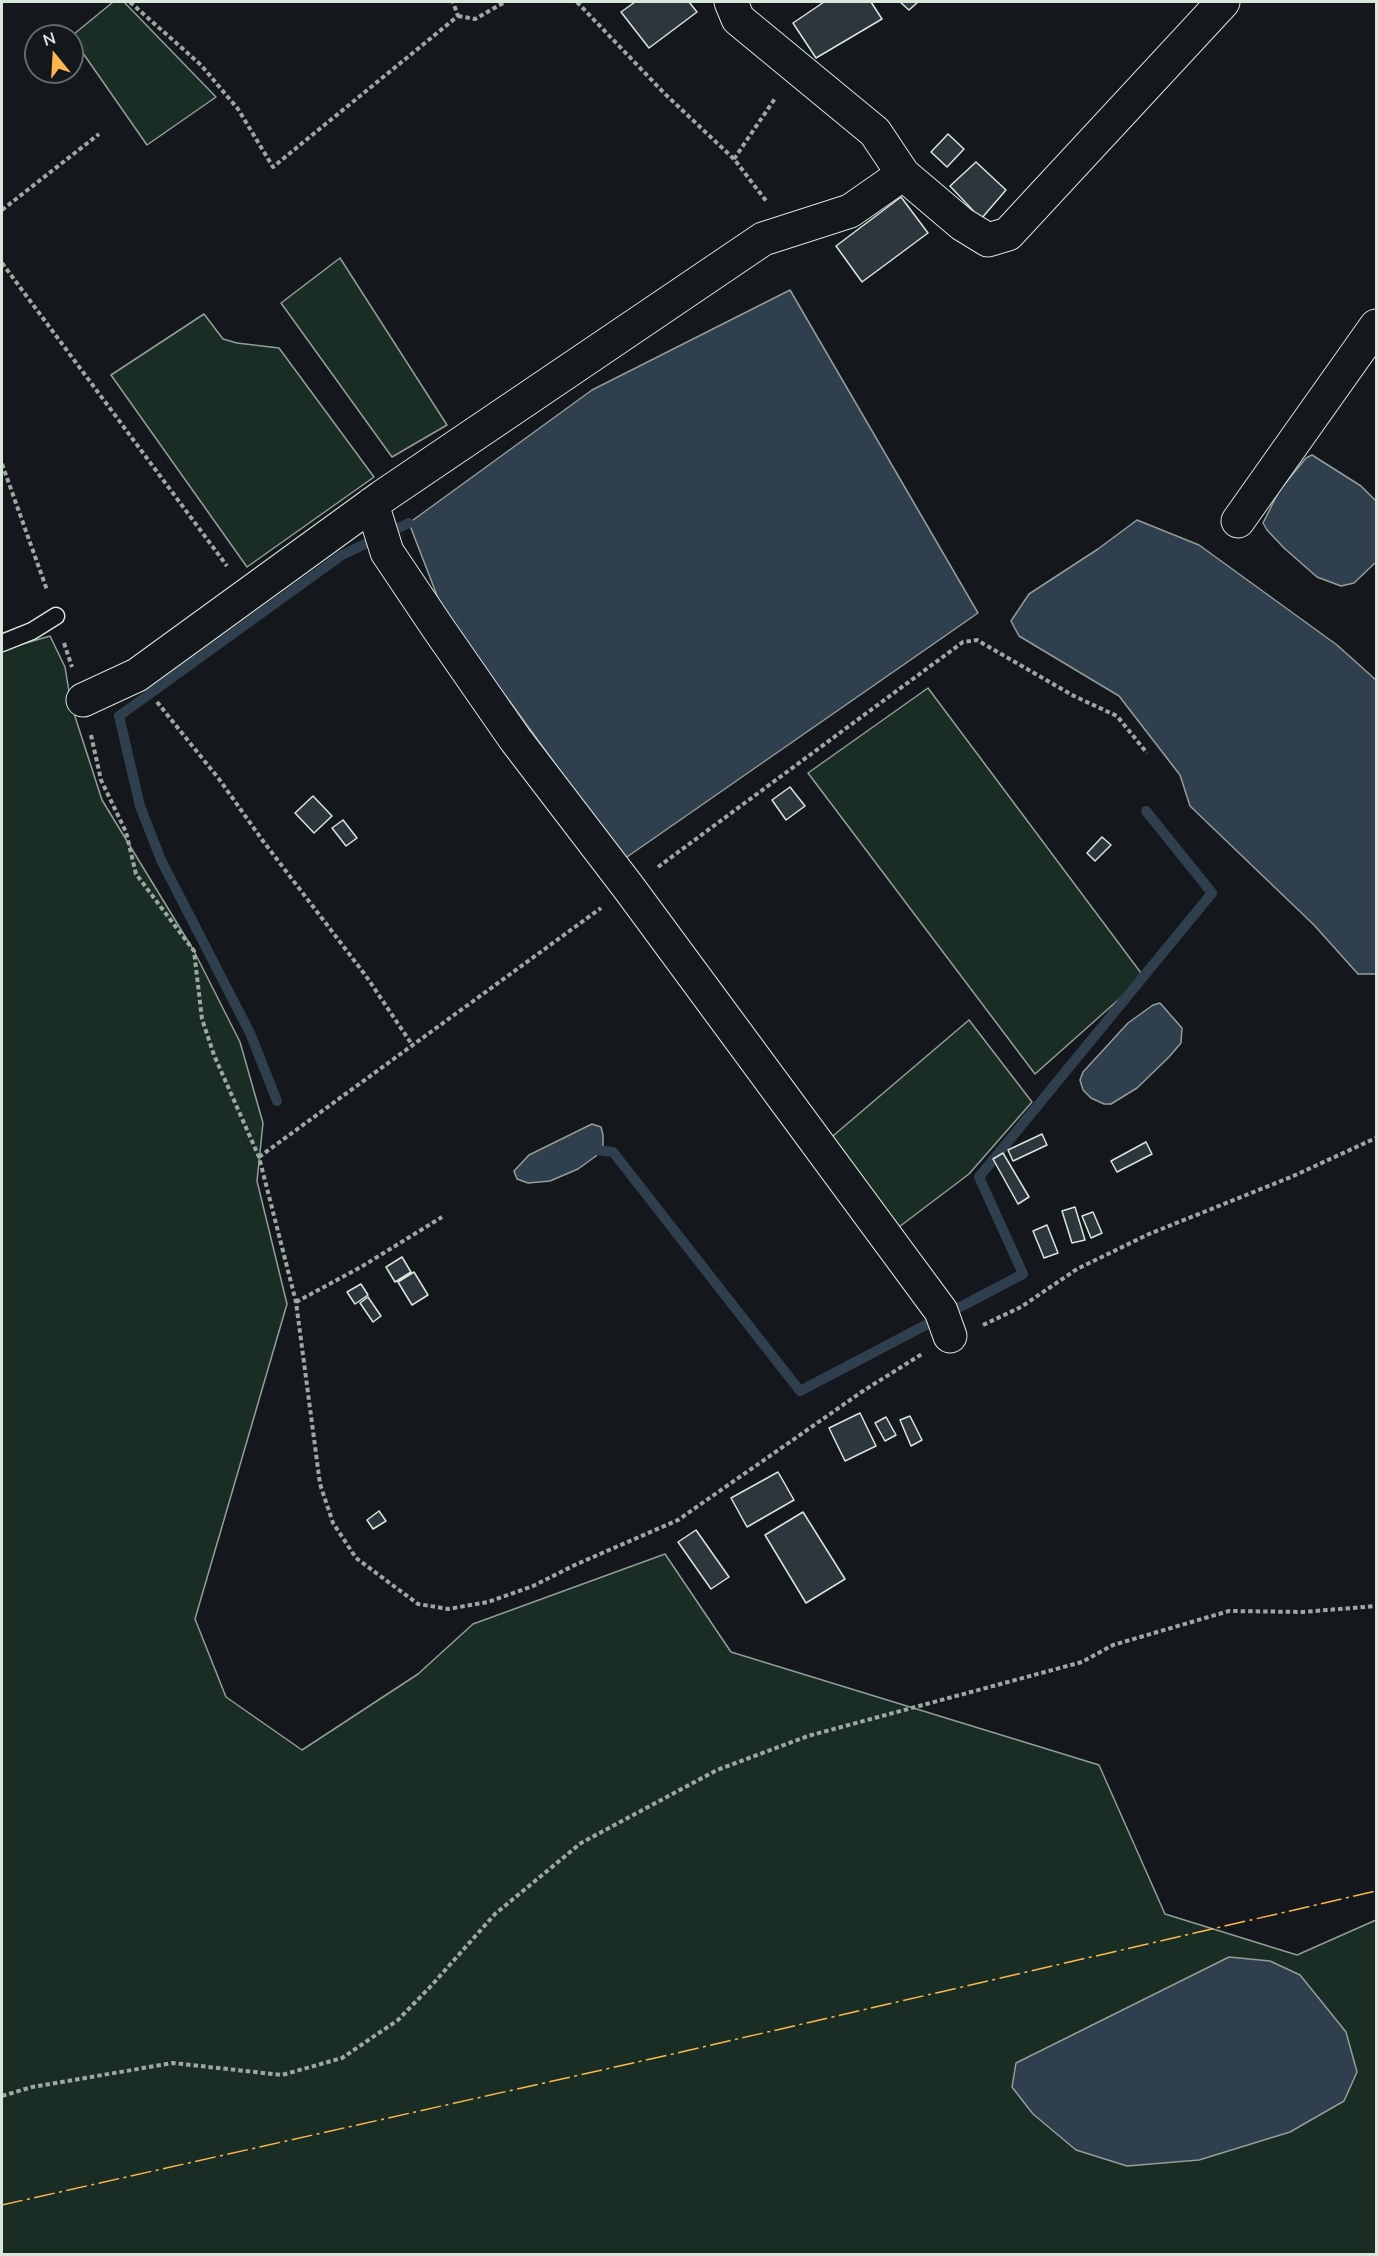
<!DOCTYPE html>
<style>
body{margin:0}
#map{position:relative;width:1378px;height:2256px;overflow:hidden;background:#14181c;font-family:Mulish,sans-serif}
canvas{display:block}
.frame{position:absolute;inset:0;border:3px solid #d8e6dc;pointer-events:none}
.north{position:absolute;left:24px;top:24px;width:60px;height:60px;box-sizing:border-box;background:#14181c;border:2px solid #626a69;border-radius:50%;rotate:342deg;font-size:16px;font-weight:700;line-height:24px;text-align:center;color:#d8e6dc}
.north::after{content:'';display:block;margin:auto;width:21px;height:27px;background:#ffb74d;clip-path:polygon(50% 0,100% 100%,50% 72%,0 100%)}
</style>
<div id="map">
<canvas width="1378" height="2256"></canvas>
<div class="frame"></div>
<div class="north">N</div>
</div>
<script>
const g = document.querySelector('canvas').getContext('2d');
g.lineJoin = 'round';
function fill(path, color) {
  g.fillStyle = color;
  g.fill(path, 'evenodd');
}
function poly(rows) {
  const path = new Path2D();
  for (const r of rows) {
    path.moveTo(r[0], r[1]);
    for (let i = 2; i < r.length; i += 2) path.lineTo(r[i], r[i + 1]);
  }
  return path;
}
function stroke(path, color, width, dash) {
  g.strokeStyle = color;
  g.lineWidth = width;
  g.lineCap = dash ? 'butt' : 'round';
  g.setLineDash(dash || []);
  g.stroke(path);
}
const green = poly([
 [113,2,124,2,216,97,147,145,78,46,74,34,113,2],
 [340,258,447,425,392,457,281,303,340,258],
 [204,314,223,339,237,343,279,348,374,477,247,567,111,375,204,314],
 [50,636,65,667,71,704,102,800,194,951,240,1042,263,1123,257,1181,287,1304,195,1619,226,1697,302,1750,418,1674,473,1624,665,1554,731,1652,1099,1765,1165,1914,1297,1955,1376,1920,1376,2254,2,2254,2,650,50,636],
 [928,688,1144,977,1035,1074,808,773,928,688],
 [969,1020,1032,1102,969,1174,895,1230,827,1141,969,1020]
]);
const water = poly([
 [790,290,978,613,624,859,511,703,448,624,409,523,592,390,790,290],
 [1312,455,1361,486,1376,501,1376,562,1354,583,1341,586,1317,577,1284,548,1267,530,1263,523,1279,491,1306,458,1312,455],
 [1137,520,1199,545,1337,645,1376,680,1376,974,1358,974,1314,925,1190,806,1180,775,1119,696,1019,636,1011,621,1029,594,1098,549,1137,520],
 [1160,1003,1182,1028,1181,1043,1169,1057,1137,1088,1111,1104,1104,1104,1091,1098,1083,1090,1080,1080,1083,1072,1128,1023,1153,1005,1160,1003],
 [592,1124,601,1127,603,1135,603,1146,596,1156,578,1169,550,1181,528,1183,517,1179,514,1171,529,1155,592,1124],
 [1229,1957,1270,1961,1300,1975,1346,2032,1357,2072,1344,2101,1290,2132,1199,2160,1127,2166,1076,2150,1033,2114,1012,2087,1016,2063,1229,1957]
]);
const stream = poly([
 [277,1101,250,1033,161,860,140,806,119,716,342,555,409,523],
 [588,1149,613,1152,800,1391,1023,1274,979,1177,1212,893,1146,811]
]);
const building = poly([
 [635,2,689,2,697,12,649,48,621,12,635,2],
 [824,2,871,2,882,19,816,58,793,23,824,2],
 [900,2,918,2,909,10,900,2],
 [948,134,964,149,947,167,931,152,948,134],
 [976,162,1006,190,981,219,950,186,976,162],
 [901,197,928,233,862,282,836,246,901,197],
 [790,787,805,806,786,820,772,800,790,787],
 [313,796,332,816,314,833,295,813,313,796],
 [343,820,357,838,346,846,332,828,343,820],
 [1102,837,1111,845,1095,861,1087,853,1102,837],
 [1042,1134,1047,1145,1013,1161,1008,1150,1042,1134],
 [1146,1142,1152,1154,1117,1172,1111,1161,1146,1142],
 [1003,1153,1029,1197,1018,1204,993,1159,1003,1153],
 [1075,1207,1085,1240,1072,1243,1062,1211,1075,1207],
 [1093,1212,1102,1233,1091,1238,1082,1216,1093,1212],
 [1047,1225,1058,1253,1044,1258,1033,1231,1047,1225],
 [402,1257,411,1272,395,1282,386,1267,402,1257],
 [414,1272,428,1295,412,1305,398,1282,414,1272],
 [361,1284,368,1295,355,1304,347,1292,361,1284],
 [368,1297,381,1316,373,1322,360,1303,368,1297],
 [860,1413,876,1446,845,1461,829,1428,860,1413],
 [910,1416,922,1440,911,1446,900,1420,910,1416],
 [886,1417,896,1435,885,1441,875,1423,886,1417],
 [778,1472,794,1500,747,1527,731,1498,778,1472],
 [379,1511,386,1521,373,1529,367,1520,379,1511],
 [803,1512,845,1579,806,1603,765,1535,803,1512],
 [696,1530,729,1577,711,1589,678,1542,696,1530]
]);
const path = poly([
 [130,2,201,65,238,109,273,167,458,16,453,2],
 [577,2,664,93,734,159,767,202],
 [458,16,475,19,505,2],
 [734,159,776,97],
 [2,210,99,134],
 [2,263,227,566],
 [2,464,47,590],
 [64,643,72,667],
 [157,702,219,779,263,841,366,976,413,1046],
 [91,735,101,780,126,832,136,874,194,951,202,1019,214,1055,259,1157,296,1302,320,1484,333,1523,356,1558,418,1604,448,1609,488,1602,533,1586,577,1564,678,1520,863,1391,922,1354],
 [658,867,963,642,977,640,1074,696,1117,716,1147,753],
 [259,1157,601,908],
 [296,1302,361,1267,442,1217],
 [983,1325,1021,1307,1077,1269,1149,1234,1291,1177,1376,1138],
 [2,2096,32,2087,173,2063,282,2075,342,2058,398,2020,431,1986,495,1914,581,1843,717,1770,808,1736,1082,1662,1113,1645,1229,1611,1303,1612,1376,1606]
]);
const lane = poly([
 [2,643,32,631,56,616]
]);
const street = poly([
 [731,2,738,19,875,132,903,174,962,224,988,240,1008,234,1223,2],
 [372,504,387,552,438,628,515,739,629,888,941,1311,950,1336],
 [1238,521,1376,326],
 [83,700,137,675,382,497,763,239,850,211,903,174]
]);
const power = poly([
 [2,2205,677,2053,1376,1891]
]);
fill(green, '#1a2d24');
stroke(green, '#939e99', 1.5);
fill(water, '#2f3f4d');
stroke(water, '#939e99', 1.5);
stroke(stream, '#2f3f4d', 10);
fill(building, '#2c363c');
stroke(building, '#d8e6dc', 1.5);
stroke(lane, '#d8e6dc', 19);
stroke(street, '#d8e6dc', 35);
stroke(path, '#9da8a2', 4, [4.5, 3]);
stroke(lane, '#14181c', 16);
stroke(street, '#14181c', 33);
stroke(power, '#ffb74d', 1.5, [21, 4.5, 3, 4.5]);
</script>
